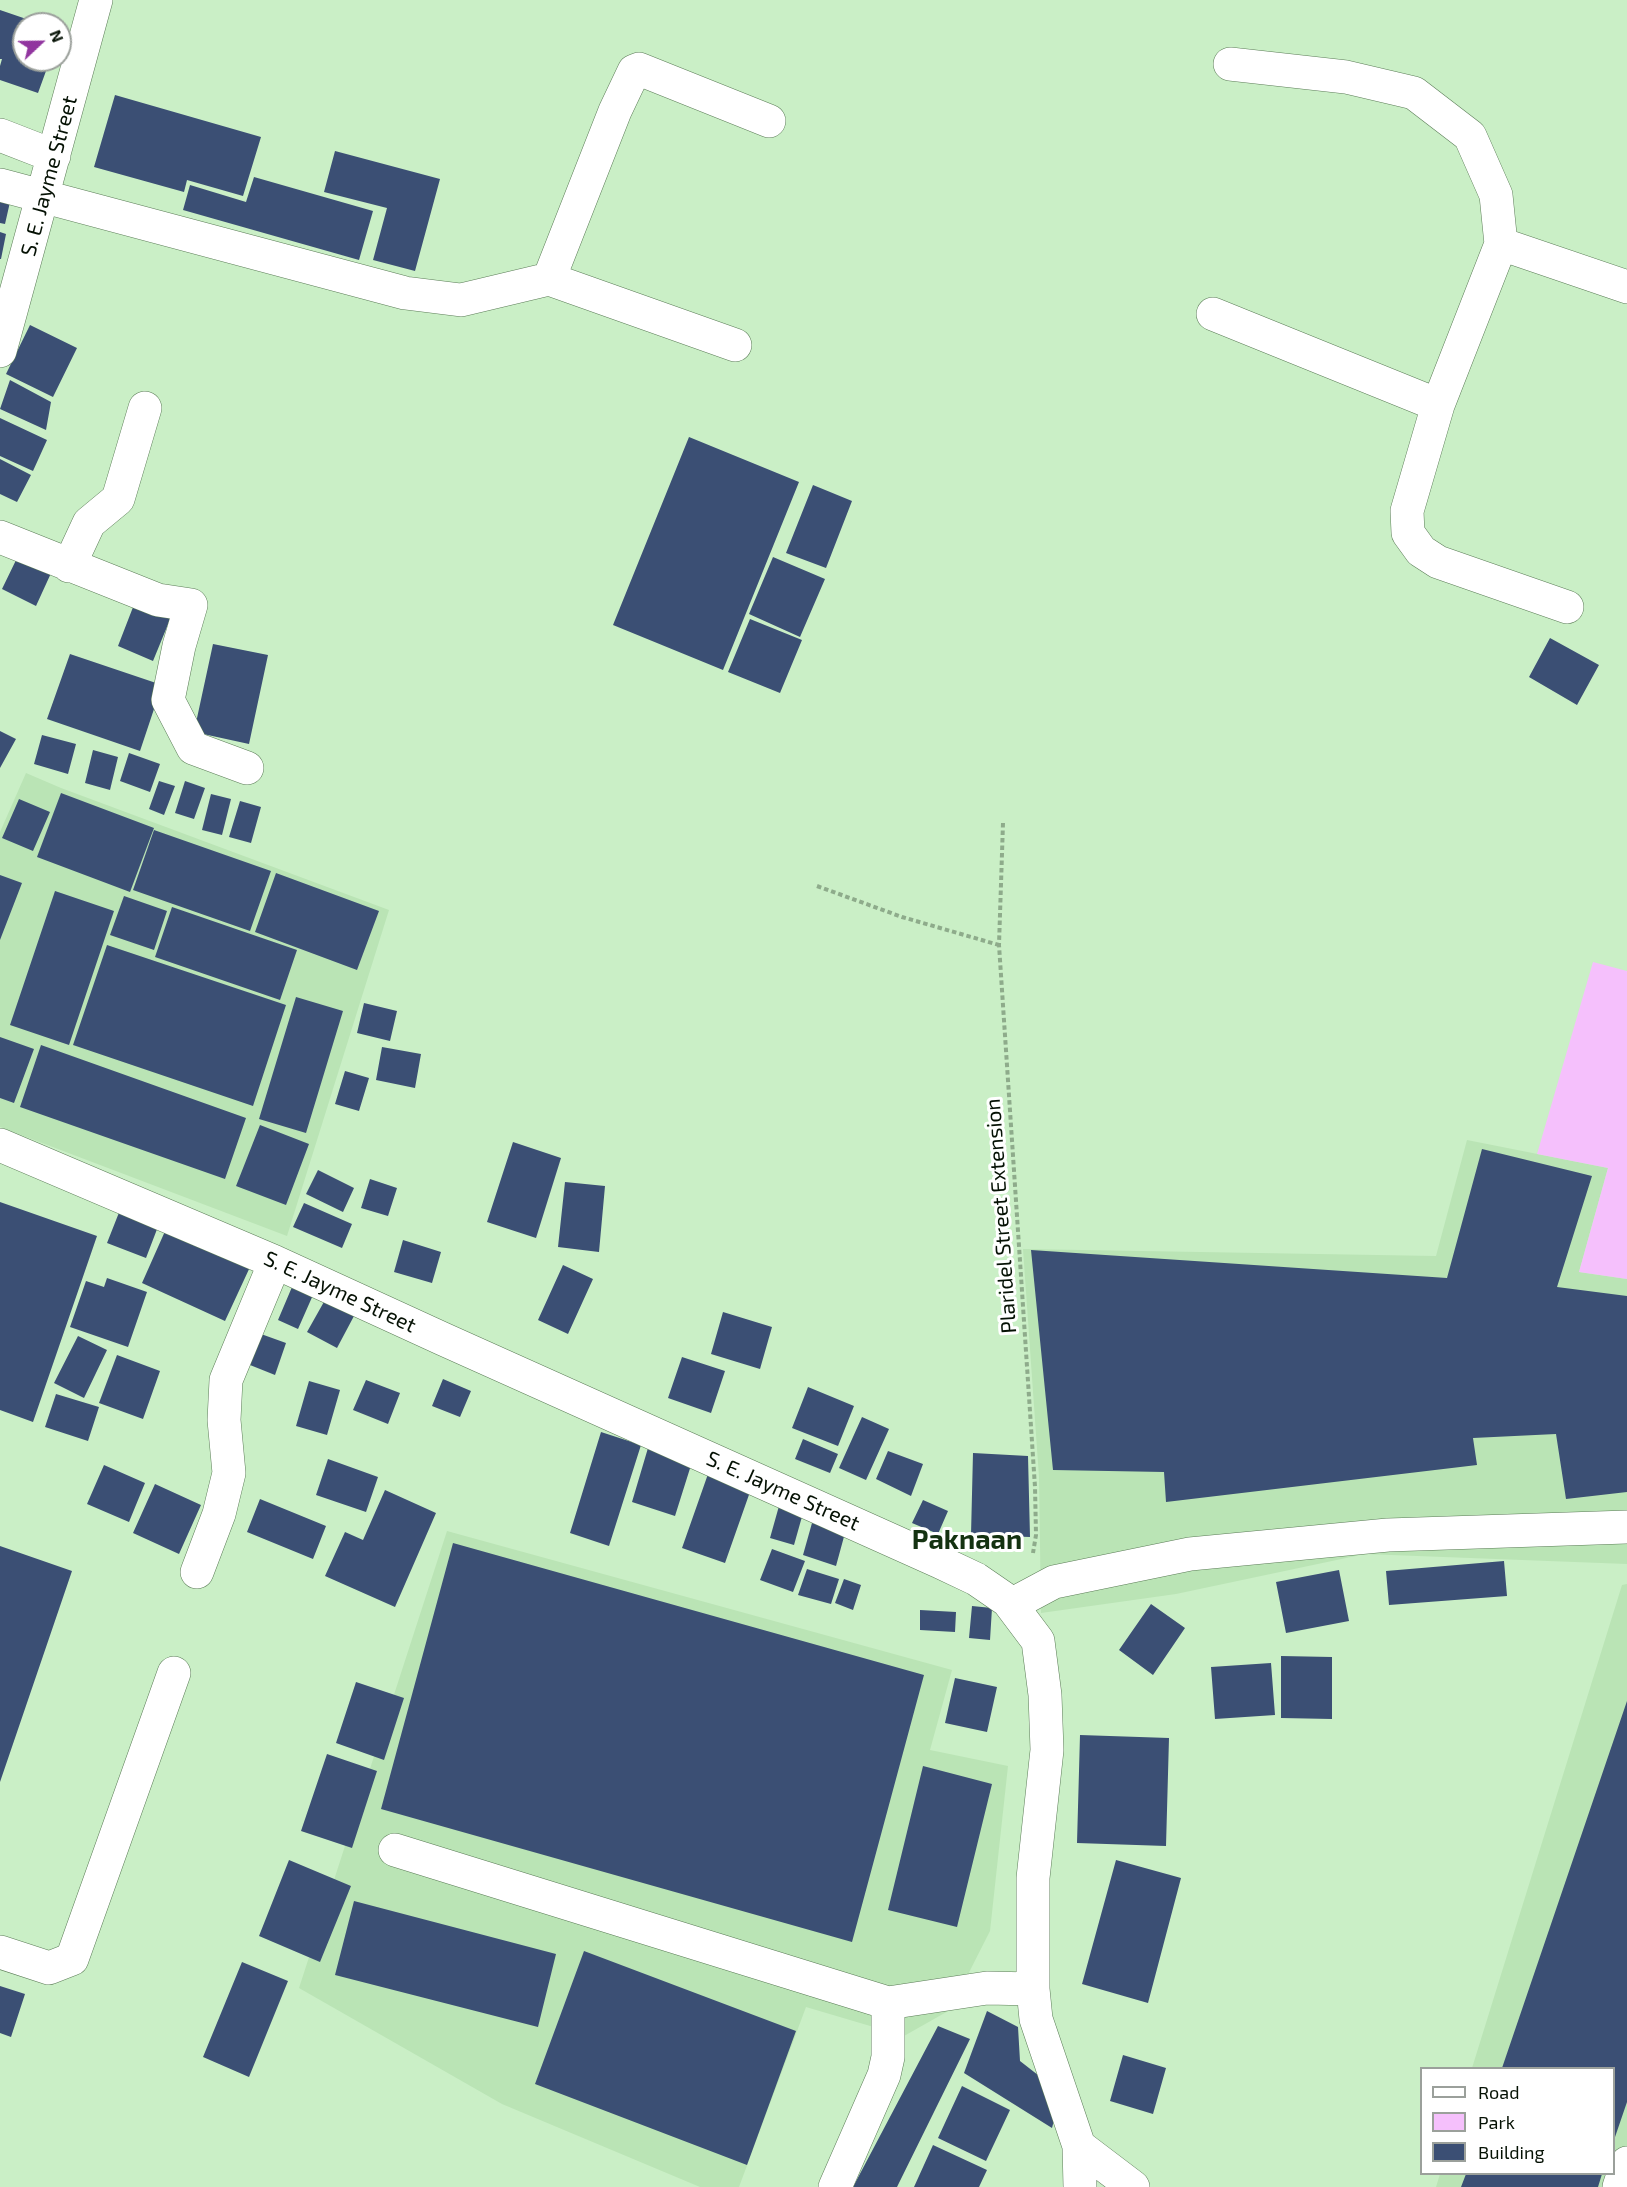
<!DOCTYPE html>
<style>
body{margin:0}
#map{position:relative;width:1627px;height:2187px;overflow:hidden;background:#caefc6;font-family:"Exo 2",sans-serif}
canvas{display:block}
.legend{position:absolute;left:1420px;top:2067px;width:195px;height:108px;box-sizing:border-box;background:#fff;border:2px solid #9ba09b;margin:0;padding:8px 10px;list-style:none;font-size:18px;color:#051104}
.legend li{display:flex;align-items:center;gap:12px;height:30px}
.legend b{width:30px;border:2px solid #9ba09b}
.north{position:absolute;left:12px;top:12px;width:60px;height:60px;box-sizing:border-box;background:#fff;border:2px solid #9ba09b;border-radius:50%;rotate:68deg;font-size:16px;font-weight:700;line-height:24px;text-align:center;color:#051104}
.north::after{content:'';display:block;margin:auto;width:21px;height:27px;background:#91359f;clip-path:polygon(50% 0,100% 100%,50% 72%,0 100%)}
</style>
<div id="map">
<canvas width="1627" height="2187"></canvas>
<ul class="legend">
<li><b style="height:8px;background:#fff"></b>Road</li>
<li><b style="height:16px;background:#f5c0fc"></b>Park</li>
<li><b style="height:16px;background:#3b4f74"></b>Building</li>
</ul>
<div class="north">N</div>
</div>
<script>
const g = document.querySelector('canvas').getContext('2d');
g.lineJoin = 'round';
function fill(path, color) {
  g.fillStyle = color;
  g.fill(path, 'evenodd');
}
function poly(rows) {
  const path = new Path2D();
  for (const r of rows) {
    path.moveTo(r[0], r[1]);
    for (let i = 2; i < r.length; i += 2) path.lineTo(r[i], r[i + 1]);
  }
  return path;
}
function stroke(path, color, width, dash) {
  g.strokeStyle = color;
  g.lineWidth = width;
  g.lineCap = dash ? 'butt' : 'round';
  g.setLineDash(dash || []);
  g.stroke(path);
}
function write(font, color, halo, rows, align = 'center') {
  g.font = font + ' "Exo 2",sans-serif';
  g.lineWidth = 6;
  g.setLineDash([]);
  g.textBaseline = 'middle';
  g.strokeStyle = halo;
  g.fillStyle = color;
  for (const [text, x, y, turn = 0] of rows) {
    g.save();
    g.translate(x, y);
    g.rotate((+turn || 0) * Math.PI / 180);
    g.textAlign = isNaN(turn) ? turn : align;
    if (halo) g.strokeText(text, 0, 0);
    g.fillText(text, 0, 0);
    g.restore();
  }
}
const built = poly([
 [26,773,61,788,389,910,287,1236,0,1127,0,832],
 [1467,1140,1608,1168,1579,1272,1627,1279,1627,1564,1365,1554,1176,1594,1041,1613,1039,1477,1023,1249,1436,1256],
 [447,1531,952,1670,930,1750,1008,1766,990,1931,950,2010,904,2036,806,2007,739,2187,700,2187,502,2104,299,1988],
 [1627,1584,1627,2187,1436,2187,1440,2174,1614,2174,1614,2068,1472,2068,1622,1585]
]);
const green = poly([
 [1593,962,1627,971,1627,1279,1579,1272,1608,1168,1537,1154]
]);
const building = poly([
 [0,10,41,24,24,24,24,60,50,60,38,93,0,80,0,66,2,59,0,59],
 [115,95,261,137,243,196,187,180,184,192,94,167],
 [335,151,440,179,415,271,373,260,387,208,324,192],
 [254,177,373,211,359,260,183,210,190,185,246,202],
 [0,200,10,202,5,224,0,223],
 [0,232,6,234,1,259,0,259],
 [30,325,77,348,53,397,6,374],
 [10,380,51,402,46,430,0,409],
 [0,418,47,440,33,471,0,456],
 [689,437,799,482,723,670,613,625],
 [0,459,31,475,17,502,0,494],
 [813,485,852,501,826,568,786,553],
 [18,556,52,571,36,606,2,589],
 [773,557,825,579,800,637,749,614],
 [135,602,171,617,153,661,118,646],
 [750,619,802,640,780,693,728,672],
 [1550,638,1599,665,1577,705,1529,677],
 [213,644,268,655,249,744,194,732],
 [70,654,162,685,140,751,47,719],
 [0,731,16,739,0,768],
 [42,735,76,744,68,774,34,764],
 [93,750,118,757,110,790,85,783],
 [129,753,160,764,150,792,120,781],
 [159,781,175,786,164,815,149,809],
 [185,781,205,788,194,819,175,813],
 [61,793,154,828,130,892,37,857],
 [211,794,231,799,222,835,202,830],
 [19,799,50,812,33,851,2,838],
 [240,801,261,807,251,843,229,837],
 [154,830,271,871,250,931,133,890],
 [276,873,379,911,357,970,255,932],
 [0,875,22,883,0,940],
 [55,891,114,911,69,1045,10,1025],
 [124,896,167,911,154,950,110,935],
 [172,907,297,950,280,1000,155,957],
 [107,945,286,1005,253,1106,73,1045],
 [296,997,343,1011,306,1133,259,1119],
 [364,1003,397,1011,390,1041,357,1033],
 [0,1037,34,1049,14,1103,0,1098],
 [41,1045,246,1118,225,1179,20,1107],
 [382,1047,421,1054,415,1088,376,1080],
 [345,1071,369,1078,359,1111,335,1104],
 [260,1125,309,1144,286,1205,236,1186],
 [513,1142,561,1158,536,1238,487,1222],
 [1482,1149,1592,1176,1557,1287,1627,1296,1627,1492,1566,1499,1556,1434,1473,1438,1477,1465,1166,1502,1164,1472,1053,1470,1031,1250,1447,1278],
 [318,1170,354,1188,343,1212,306,1194],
 [370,1179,397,1188,388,1216,361,1208],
 [565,1182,605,1186,599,1252,558,1247],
 [0,1202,97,1236,33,1422,0,1410],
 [304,1203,352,1224,342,1248,293,1227],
 [120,1210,159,1224,146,1258,107,1243],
 [166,1229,250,1267,225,1321,142,1283],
 [403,1240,441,1252,432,1283,394,1272],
 [563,1265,593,1279,568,1334,538,1320],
 [107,1278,147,1292,128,1347,70,1327,86,1281,104,1287],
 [292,1287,313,1295,298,1329,278,1320],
 [325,1300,354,1316,337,1348,307,1332],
 [723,1312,772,1327,760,1369,711,1354],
 [261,1334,286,1343,275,1375,250,1365],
 [78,1336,107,1350,84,1398,54,1383],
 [117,1355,160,1371,143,1419,99,1403],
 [682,1357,725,1371,711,1413,668,1398],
 [443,1379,471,1391,460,1417,432,1406],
 [366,1380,400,1393,388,1424,353,1410],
 [309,1381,340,1390,327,1435,296,1426],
 [808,1387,854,1406,838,1446,792,1428],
 [56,1394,99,1407,88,1441,45,1427],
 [862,1417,889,1429,866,1480,839,1468],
 [601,1432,641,1445,609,1546,570,1533],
 [803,1439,838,1454,830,1473,795,1459],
 [648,1448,692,1462,675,1516,632,1502],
 [888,1451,923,1464,911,1496,876,1479],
 [973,1453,1028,1456,1030,1537,971,1535],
 [328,1459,378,1477,366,1512,316,1495],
 [104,1465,145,1483,129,1522,87,1504],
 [708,1474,751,1489,725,1563,682,1548],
 [155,1484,201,1505,179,1554,133,1533],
 [385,1490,436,1513,395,1607,325,1576,345,1532,363,1540],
 [260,1499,326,1526,313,1559,247,1532],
 [923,1500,948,1511,938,1534,912,1523],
 [779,1506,803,1513,794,1545,770,1538],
 [812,1523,845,1533,836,1566,803,1555],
 [453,1543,924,1675,852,1942,381,1809],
 [0,1546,72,1571,0,1782],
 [772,1549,805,1561,793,1592,760,1580],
 [1504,1561,1507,1596,1389,1605,1386,1571],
 [807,1569,839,1579,831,1604,798,1595],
 [1339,1570,1349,1621,1286,1633,1276,1582],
 [844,1579,861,1585,853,1610,835,1603],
 [1151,1604,1185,1628,1153,1675,1119,1650],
 [972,1606,992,1608,990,1640,969,1638],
 [920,1610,956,1612,955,1632,920,1630],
 [1281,1656,1332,1657,1332,1719,1281,1718],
 [1271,1663,1275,1715,1215,1719,1211,1667],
 [955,1678,997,1687,987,1732,945,1723],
 [356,1682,404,1698,384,1760,336,1743],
 [1627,1701,1627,2102,1614,2140,1614,2068,1502,2068],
 [1080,1735,1169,1738,1166,1846,1077,1843],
 [327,1754,377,1771,352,1848,301,1831],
 [923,1766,992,1784,957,1927,888,1910],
 [289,1860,351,1886,320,1962,259,1936],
 [1116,1860,1181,1878,1148,2003,1082,1984],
 [354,1901,556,1954,538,2027,335,1975],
 [584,1951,796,2031,747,2165,535,2084],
 [242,1962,288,1981,249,2077,203,2057],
 [0,1986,25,1994,11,2037,0,2033],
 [987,2011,1018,2027,1020,2061,1061,2093,1052,2128,964,2073],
 [938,2026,970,2039,897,2187,853,2187],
 [1123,2055,1166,2068,1153,2114,1110,2101],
 [962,2086,1010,2110,986,2161,938,2138],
 [933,2145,987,2170,979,2187,914,2187],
 [1466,2174,1602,2174,1598,2187,1461,2187]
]);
const path = poly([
 [1003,823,999,945,1035,1487,1036,1535,1033,1553],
 [817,886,902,917,999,945]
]);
const minor = poly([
 [1230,64,1346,77,1414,93,1470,136,1496,195,1501,244,1438,405,1407,511,1408,533,1421,551,1438,562,1567,607],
 [0,135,54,156],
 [0,185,405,293,461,300,549,279,735,345],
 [1501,244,1627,287],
 [549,279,615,111,634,71,639,69,769,121],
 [1213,314,1438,405],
 [0,351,96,0],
 [0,537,158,600,191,605,179,646,168,700,193,748,247,768],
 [69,566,89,523,118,499,145,408],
 [0,1145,275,1262,443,1339,940,1562,976,1579,1008,1601,1038,1641,1045,1695,1047,1750,1033,1878,1033,1989,1036,2019,1079,2146,1080,2187],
 [197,1572,219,1514,229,1473,224,1420,226,1380,275,1262],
 [1011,1605,1054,1582,1190,1554,1388,1535,1627,1527],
 [395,1850,888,2003,987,1988,1033,1989],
 [0,1952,49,1968,72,1959,174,1673],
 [1079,2146,1133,2187],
 [835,2187,884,2075,888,2057,888,2003],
 [1619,2187,1627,2163]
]);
const streetNames = [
 ["S. E. Jayme Street",49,176,-75],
 ["Plaridel Street Extension",1001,1216,-94],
 ["S. E. Jayme Street",340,1292,25],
 ["S. E. Jayme Street",783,1491,24]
];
const districtNames = [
 ["Paknaan",967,1540]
];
fill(built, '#bae4b5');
fill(green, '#f5c0fc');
fill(building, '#3b4f74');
stroke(minor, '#5c7d58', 34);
stroke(path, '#8eab8b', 4, [4.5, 3]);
stroke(minor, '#fff', 33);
write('21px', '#051104', '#fff', streetNames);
write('bold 27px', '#143211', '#fff', districtNames);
</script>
